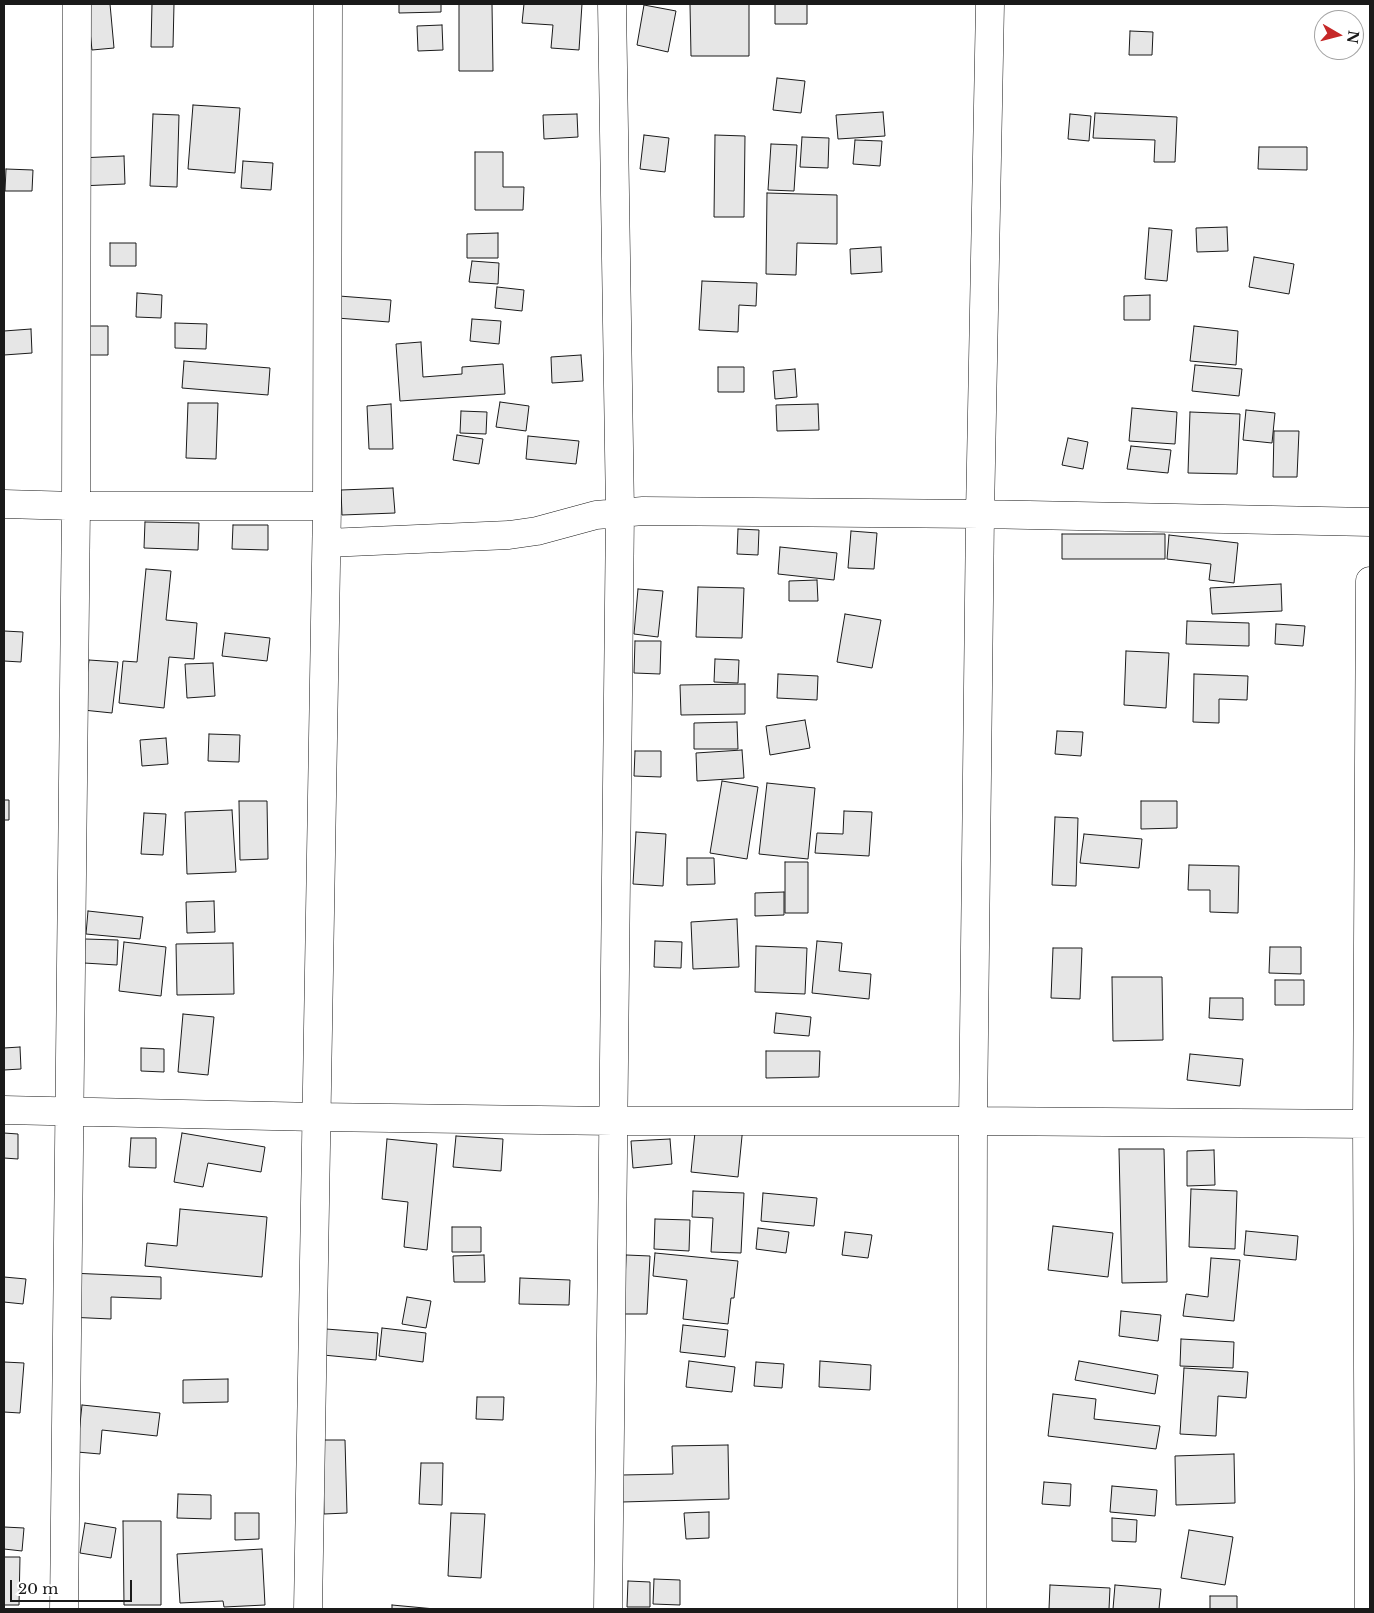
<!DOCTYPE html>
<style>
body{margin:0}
#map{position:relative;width:1374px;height:1613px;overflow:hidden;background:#fff;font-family:"Libre Baskerville",serif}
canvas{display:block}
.frame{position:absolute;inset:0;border:5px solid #1a1a1a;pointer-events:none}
.north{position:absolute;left:1314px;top:10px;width:50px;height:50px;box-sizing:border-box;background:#fff;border:1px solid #a3a3a3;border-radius:50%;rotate:98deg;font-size:14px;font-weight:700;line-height:20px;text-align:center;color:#1a1a1a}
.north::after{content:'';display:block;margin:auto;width:18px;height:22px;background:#c62828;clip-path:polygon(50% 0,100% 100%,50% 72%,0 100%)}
.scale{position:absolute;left:10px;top:1580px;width:122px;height:22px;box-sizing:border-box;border:2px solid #1a1a1a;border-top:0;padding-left:6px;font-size:15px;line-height:18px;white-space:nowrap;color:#1a1a1a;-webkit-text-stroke:4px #fff;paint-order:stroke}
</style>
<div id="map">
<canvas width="1374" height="1613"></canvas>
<div class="frame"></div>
<div class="north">N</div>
<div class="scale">20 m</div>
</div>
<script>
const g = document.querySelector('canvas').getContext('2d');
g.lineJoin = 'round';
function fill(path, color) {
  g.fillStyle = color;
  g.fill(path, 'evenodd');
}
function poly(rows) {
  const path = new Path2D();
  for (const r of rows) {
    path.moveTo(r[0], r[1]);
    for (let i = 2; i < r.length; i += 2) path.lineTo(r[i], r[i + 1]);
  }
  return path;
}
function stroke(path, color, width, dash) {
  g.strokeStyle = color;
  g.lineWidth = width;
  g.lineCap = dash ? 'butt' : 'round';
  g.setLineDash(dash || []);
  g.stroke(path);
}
const building = poly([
 [87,4,110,4,114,48,92,50,87,4],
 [152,4,174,4,173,47,151,47,152,4],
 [399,4,441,4,441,12,399,13,399,4],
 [459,4,492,4,493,71,459,71,459,4],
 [524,4,582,4,579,50,551,48,553,25,522,23,524,4],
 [690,4,749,4,749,56,691,56,690,4],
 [775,4,807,4,807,24,775,24,775,4],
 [644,5,676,11,668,52,637,45,644,5],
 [442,25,443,50,418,51,417,26,442,25],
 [1130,31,1153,32,1152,55,1129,55,1130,31],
 [777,78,805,81,801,113,773,110,777,78],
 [193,105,240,108,235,173,188,169,193,105],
 [883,112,885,136,838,139,836,115,883,112],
 [1095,113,1177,117,1175,162,1154,162,1155,140,1093,138,1095,113],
 [153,114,179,115,177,187,150,186,153,114],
 [577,114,578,137,544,139,543,115,577,114],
 [1070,114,1091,116,1089,141,1068,139,1070,114],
 [644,135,669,138,665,172,640,169,644,135],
 [715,135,745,136,744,217,714,217,715,135],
 [802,137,829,138,828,168,800,167,802,137],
 [855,140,882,141,880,166,853,164,855,140],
 [771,144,797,145,794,191,768,190,771,144],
 [1259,147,1307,147,1307,170,1258,169,1259,147],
 [475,152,503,152,503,187,524,187,523,210,475,210,475,152],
 [124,156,125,184,80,186,79,158,124,156],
 [243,161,273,163,271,190,241,188,243,161],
 [6,169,33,170,32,191,5,191,6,169],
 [767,193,837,195,837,244,797,243,796,275,766,274,767,193],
 [1227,227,1228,251,1197,252,1196,228,1227,227],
 [1149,228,1172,230,1167,281,1145,279,1149,228],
 [498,233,498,258,467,258,467,234,498,233],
 [110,243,136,243,136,266,110,266,110,243],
 [881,247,882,272,851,274,850,249,881,247],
 [1254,257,1294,264,1289,294,1249,287,1254,257],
 [472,261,499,263,498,284,469,282,472,261],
 [702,281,757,283,756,306,739,305,738,332,699,330,702,281],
 [497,287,524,290,522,311,495,308,497,287],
 [137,293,162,295,161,318,136,317,137,293],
 [1150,295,1150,320,1124,320,1124,296,1150,295],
 [339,296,391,300,389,322,337,318,339,296],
 [472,319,501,321,499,344,470,341,472,319],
 [175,323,207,324,206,349,175,348,175,323],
 [82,326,108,326,108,355,82,355,82,326],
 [1194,326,1238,331,1236,365,1190,361,1194,326],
 [31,329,32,353,4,355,4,331,31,329],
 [421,342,423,377,462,374,462,367,503,364,505,394,400,401,396,344,421,342],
 [581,355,583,381,552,383,551,357,581,355],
 [184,361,270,368,268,395,182,388,184,361],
 [1195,365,1242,369,1239,396,1192,391,1195,365],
 [718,367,744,367,744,392,718,392,718,367],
 [795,369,797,397,775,399,773,371,795,369],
 [500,402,529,406,526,431,496,427,500,402],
 [188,403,218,403,216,459,186,458,188,403],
 [391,404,393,449,369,449,367,406,391,404],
 [818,404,819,430,777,431,776,405,818,404],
 [1132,408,1177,412,1175,444,1129,441,1132,408],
 [1246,410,1275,413,1272,443,1243,440,1246,410],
 [461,411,487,412,486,434,460,433,461,411],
 [1190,412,1240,414,1237,474,1188,473,1190,412],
 [1274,431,1299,431,1297,477,1273,477,1274,431],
 [457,435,483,439,479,464,453,460,457,435],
 [528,436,579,441,576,464,526,459,528,436],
 [1068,438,1088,442,1083,469,1062,465,1068,438],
 [1131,446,1171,450,1168,473,1127,469,1131,446],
 [393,488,395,513,342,515,341,490,393,488],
 [145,522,199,523,198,550,144,548,145,522],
 [233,525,268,525,268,550,232,549,233,525],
 [738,529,759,530,758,555,737,554,738,529],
 [851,531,877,533,874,569,848,568,851,531],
 [1062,534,1165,534,1165,559,1062,559,1062,534],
 [1169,535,1238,543,1234,583,1209,580,1211,564,1167,559,1169,535],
 [780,547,837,553,834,580,778,574,780,547],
 [146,569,171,571,166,620,197,623,194,659,169,657,164,708,119,703,123,661,137,662,146,569],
 [817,580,818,601,789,601,789,581,817,580],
 [1281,584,1282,611,1212,614,1210,588,1281,584],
 [698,587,744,588,742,638,696,637,698,587],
 [638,589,663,591,658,637,634,634,638,589],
 [845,614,881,620,872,668,837,662,845,614],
 [1187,621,1249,623,1249,646,1186,644,1187,621],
 [1276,624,1305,626,1303,646,1275,644,1276,624],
 [4,631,23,632,21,662,4,661,4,631],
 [225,633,270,638,267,661,222,656,225,633],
 [635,641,661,641,660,674,634,673,635,641],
 [1126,651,1169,653,1166,708,1124,705,1126,651],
 [715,659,739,660,738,683,714,682,715,659],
 [89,660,118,662,112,713,83,710,89,660],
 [213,663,215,696,187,698,185,664,213,663],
 [778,674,818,676,817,700,777,698,778,674],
 [1194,674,1248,676,1247,700,1219,699,1219,723,1193,722,1194,674],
 [745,684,745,714,681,715,680,685,745,684],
 [805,720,810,748,770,755,766,726,805,720],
 [737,722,738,749,694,749,694,723,737,722],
 [1057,731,1083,732,1081,756,1055,754,1057,731],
 [209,734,240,735,239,762,208,761,209,734],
 [166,738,168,764,142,766,140,740,166,738],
 [742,750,744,778,697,781,696,753,742,750],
 [635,751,661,751,661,777,634,776,635,751],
 [722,781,758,787,747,859,710,853,722,781],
 [767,783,815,788,808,859,759,854,767,783],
 [4,800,9,800,9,820,4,820,4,800],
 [239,801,267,801,268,859,240,860,239,801],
 [1141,801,1177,801,1177,828,1141,829,1141,801],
 [232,810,236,872,187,874,185,812,232,810],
 [844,811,872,812,869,856,815,853,817,833,843,834,844,811],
 [144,813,166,814,163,855,141,854,144,813],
 [1055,817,1078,818,1076,886,1052,885,1055,817],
 [636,832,666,834,663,886,633,884,636,832],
 [1084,834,1142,839,1139,868,1080,863,1084,834],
 [687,858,714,858,715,884,687,885,687,858],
 [785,862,808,862,808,913,785,913,785,862],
 [1189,865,1239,866,1238,913,1210,912,1210,890,1188,890,1189,865],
 [784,892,784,915,755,916,755,893,784,892],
 [214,901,215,932,187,933,186,902,214,901],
 [88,911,143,917,140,939,86,934,88,911],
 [737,919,739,967,693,969,691,922,737,919],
 [85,939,118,940,117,965,84,963,85,939],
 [655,941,682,942,681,968,654,967,655,941],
 [817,941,842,943,839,971,871,974,869,999,812,993,817,941],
 [124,942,166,947,161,996,119,991,124,942],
 [233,943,234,994,177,995,176,944,233,943],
 [756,946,807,948,805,994,755,992,756,946],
 [1270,947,1301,947,1301,974,1269,973,1270,947],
 [1053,948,1082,948,1080,999,1051,998,1053,948],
 [1112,977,1162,977,1163,1040,1113,1041,1112,977],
 [1275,980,1304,980,1304,1005,1275,1005,1275,980],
 [1210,998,1243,998,1243,1020,1209,1018,1210,998],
 [776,1013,811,1017,809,1036,774,1033,776,1013],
 [183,1014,214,1017,208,1075,178,1072,183,1014],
 [20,1047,21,1069,4,1070,4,1048,20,1047],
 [141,1048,164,1049,164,1072,141,1071,141,1048],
 [766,1051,820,1051,819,1077,766,1078,766,1051],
 [1190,1054,1243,1059,1240,1086,1187,1080,1190,1054],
 [696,1122,743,1126,738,1177,691,1172,696,1122],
 [4,1133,18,1134,18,1159,4,1158,4,1133],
 [182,1133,265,1147,261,1172,208,1163,203,1187,174,1182,182,1133],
 [456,1136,503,1139,501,1171,453,1167,456,1136],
 [131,1138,156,1138,156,1168,129,1167,131,1138],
 [387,1139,437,1144,427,1250,404,1247,408,1202,382,1199,387,1139],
 [670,1139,672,1164,633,1168,631,1141,670,1139],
 [1119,1149,1164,1149,1167,1282,1122,1283,1119,1149],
 [1214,1150,1215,1185,1187,1186,1187,1151,1214,1150],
 [1191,1189,1237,1191,1235,1249,1189,1247,1191,1189],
 [693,1191,744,1193,741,1253,711,1252,713,1218,692,1217,693,1191],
 [763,1193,817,1198,814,1226,761,1221,763,1193],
 [180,1209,267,1217,262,1277,145,1266,147,1243,177,1246,180,1209],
 [655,1219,690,1220,689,1251,654,1249,655,1219],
 [1053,1226,1113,1233,1108,1277,1048,1270,1053,1226],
 [452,1227,481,1227,481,1252,452,1252,452,1227],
 [758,1228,789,1232,786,1253,756,1249,758,1228],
 [1246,1231,1298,1236,1296,1260,1244,1255,1246,1231],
 [845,1232,872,1235,868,1258,842,1255,845,1232],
 [655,1253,738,1261,734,1298,731,1298,728,1324,683,1319,687,1280,653,1276,655,1253],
 [484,1255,485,1282,454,1282,453,1256,484,1255],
 [626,1255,650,1256,647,1314,624,1314,626,1255],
 [1211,1258,1240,1260,1234,1321,1183,1316,1186,1294,1208,1297,1211,1258],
 [70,1273,161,1277,161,1299,111,1297,111,1319,68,1317,70,1273],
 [4,1277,26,1279,23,1304,4,1302,4,1277],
 [520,1278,570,1280,569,1305,519,1304,520,1278],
 [407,1297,431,1301,426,1328,402,1324,407,1297],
 [1121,1311,1161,1315,1158,1341,1119,1336,1121,1311],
 [683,1325,728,1330,725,1357,680,1352,683,1325],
 [382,1328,426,1333,423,1362,379,1356,382,1328],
 [326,1329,378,1333,376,1360,323,1355,326,1329],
 [1181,1339,1234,1342,1233,1368,1180,1366,1181,1339],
 [689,1361,735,1367,732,1392,686,1387,689,1361],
 [820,1361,871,1365,870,1390,819,1387,820,1361],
 [1079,1361,1158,1375,1155,1394,1075,1380,1079,1361],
 [4,1362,24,1363,20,1413,4,1412,4,1362],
 [756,1362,784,1364,782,1388,754,1386,756,1362],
 [1184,1368,1248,1372,1246,1398,1218,1396,1216,1436,1180,1434,1184,1368],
 [228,1379,228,1402,183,1403,183,1380,228,1379],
 [1053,1394,1096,1399,1094,1419,1160,1426,1156,1449,1048,1436,1053,1394],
 [477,1397,504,1397,503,1420,476,1419,477,1397],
 [82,1405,160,1413,157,1436,102,1430,100,1454,77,1452,82,1405],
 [322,1440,345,1440,347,1513,324,1514,322,1440],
 [728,1445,729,1499,622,1502,622,1475,673,1474,672,1446,728,1445],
 [1234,1454,1235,1503,1176,1505,1175,1456,1234,1454],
 [421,1463,443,1463,442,1505,419,1504,421,1463],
 [1044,1482,1071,1484,1070,1506,1042,1504,1044,1482],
 [1112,1486,1157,1490,1155,1516,1110,1512,1112,1486],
 [178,1494,211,1495,211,1519,177,1518,178,1494],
 [709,1512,709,1538,686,1539,684,1513,709,1512],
 [235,1513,259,1513,259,1539,235,1540,235,1513],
 [451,1513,485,1514,481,1578,448,1576,451,1513],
 [1112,1518,1137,1520,1136,1542,1112,1541,1112,1518],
 [123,1521,161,1521,161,1605,124,1605,123,1521],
 [85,1523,116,1528,111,1558,80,1553,85,1523],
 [4,1527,24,1528,22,1551,4,1549,4,1527],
 [1189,1530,1233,1537,1225,1585,1181,1578,1189,1530],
 [262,1549,265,1605,224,1607,223,1601,180,1603,177,1554,262,1549],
 [4,1557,20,1557,19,1605,4,1605,4,1557],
 [654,1579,680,1580,680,1605,653,1604,654,1579],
 [628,1581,650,1582,650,1607,627,1607,628,1581],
 [1050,1585,1110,1588,1109,1609,1049,1609,1050,1585],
 [1115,1585,1161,1589,1159,1609,1113,1609,1115,1585],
 [1210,1596,1237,1596,1237,1609,1210,1609,1210,1596],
 [392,1605,435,1609,392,1609,392,1605]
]);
const street = poly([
 [4,504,76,506,327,506],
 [327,543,509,535,537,531,596,515,643,511,980,514,1370,522],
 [4,1110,317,1117,613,1121,973,1121,1370,1124],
 [64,1609,76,506,77,4],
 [308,1609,327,506,328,4],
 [608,1609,620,512,612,4],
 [972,1609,973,1121,980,514,990,4],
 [1369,1609,1367,1124,1370,581]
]);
fill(building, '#e6e6e6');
stroke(building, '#1a1a1a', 1);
stroke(street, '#1a1a1a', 29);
stroke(street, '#fff', 28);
</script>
